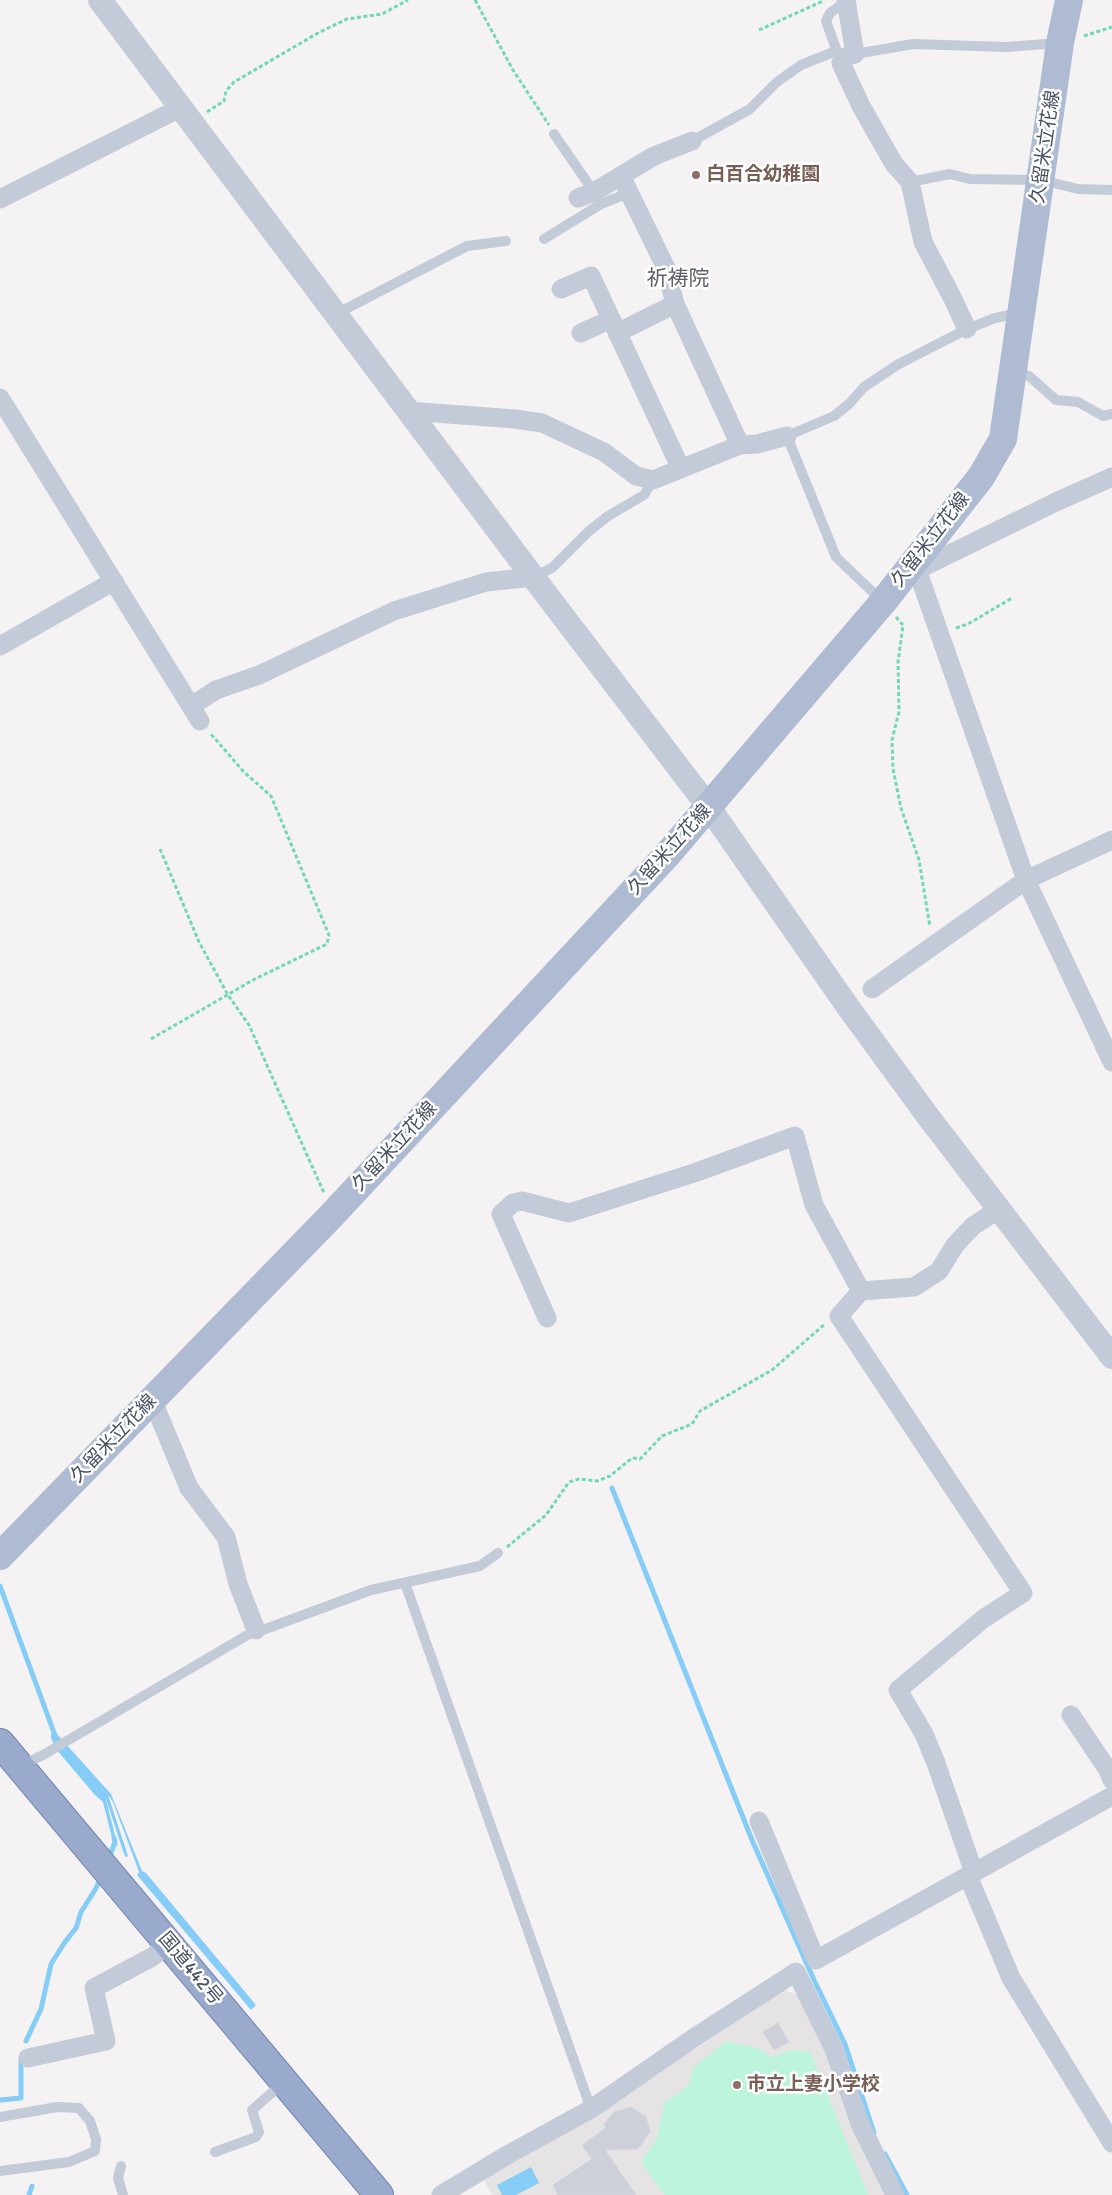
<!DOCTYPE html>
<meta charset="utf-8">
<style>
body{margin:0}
canvas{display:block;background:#f4f2f2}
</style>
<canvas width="1112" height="2195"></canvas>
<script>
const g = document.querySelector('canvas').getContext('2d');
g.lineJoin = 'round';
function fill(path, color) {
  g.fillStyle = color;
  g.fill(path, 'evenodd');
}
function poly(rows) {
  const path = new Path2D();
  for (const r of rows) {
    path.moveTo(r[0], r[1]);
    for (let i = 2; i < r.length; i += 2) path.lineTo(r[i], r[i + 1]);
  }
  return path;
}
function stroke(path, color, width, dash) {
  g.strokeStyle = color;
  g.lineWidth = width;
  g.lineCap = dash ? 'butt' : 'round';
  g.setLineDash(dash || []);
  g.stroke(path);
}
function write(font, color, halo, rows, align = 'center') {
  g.font = font + ' Signika,"Noto Sans JP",sans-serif';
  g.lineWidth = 5;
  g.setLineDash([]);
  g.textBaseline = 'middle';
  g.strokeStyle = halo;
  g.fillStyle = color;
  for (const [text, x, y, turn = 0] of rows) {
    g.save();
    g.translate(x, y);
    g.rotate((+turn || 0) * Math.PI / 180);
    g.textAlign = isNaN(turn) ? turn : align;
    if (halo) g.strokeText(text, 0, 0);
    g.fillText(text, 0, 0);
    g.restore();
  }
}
const education = poly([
 [784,1990,800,1996,826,2052,849,2123,884,2195,492,2195,484,2180,596,2112,678,2057,702,2045]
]);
const green = poly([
 [726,2041,757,2048,772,2057,791,2050,810,2051,868,2195,664,2195,641,2162,657,2138,664,2103,688,2086,693,2068]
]);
const water = poly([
 [56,1733,111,1794,142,1871,146,1873,256,2005,251,2010,137,1875,139,1872,113,1802,108,1795,128,1856,126,1857,124,1854,105,1796,118,1847,113,1842,103,1802,95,1795,56,1749,51,1738,51,1734],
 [531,2167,539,2183,516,2195,502,2195,497,2185]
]);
const stream = poly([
 [612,1488,752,1840,814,1980,845,2044,874,2133],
 [0,1586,56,1738],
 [109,1858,115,1842,114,1838],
 [26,2041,41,2009,51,1964,65,1942,76,1928,81,1912,95,1890,101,1878],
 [0,2100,21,2098,21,2059],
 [885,2154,907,2195],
 [29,2195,32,2186]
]);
const building = poly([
 [778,2023,789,2042,774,2050,763,2032,778,2023],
 [631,2107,646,2117,650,2132,638,2149,605,2150,636,2195,558,2195,553,2185,592,2159,582,2145,606,2128,604,2124,614,2112,631,2107]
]);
const path = poly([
 [475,0,513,70,549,125],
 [759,30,823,1],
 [1084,36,1112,27],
 [207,112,224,101,226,91,234,82,318,33,347,19,382,14,408,0],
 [896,617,903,625,898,662,899,712,892,740,893,769,901,808,919,860,930,927],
 [956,628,968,624,1012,598],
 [160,849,199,942,228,995,249,1025,324,1193],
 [151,1039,253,980,327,944,329,935,271,796,244,772,210,733],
 [507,1547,546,1515,569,1482,579,1479,598,1481,610,1476,632,1458,640,1459,662,1436,692,1424,700,1411,772,1370,825,1324]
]);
const service = poly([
 [855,54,913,44,1006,47,1059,43],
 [839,57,826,21,830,13,845,2,843,0],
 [554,134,594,192],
 [692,141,750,109,777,82,801,65,836,51],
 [910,182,950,174,970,179,1041,180,1078,189,1112,190],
 [544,239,601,204,629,193],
 [336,314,467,246,506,241],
 [1014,373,1029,376,1056,400,1078,402,1103,416,1112,414],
 [533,577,552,568,588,532,608,516,644,495,653,480],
 [882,601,836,557,787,436,834,416,849,404,864,387,897,365,967,329,995,318,1019,313],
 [405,1583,591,2109],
 [22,1765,43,1755,256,1630,260,1631,371,1590,480,1566,498,1553],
 [0,2117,57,2107,79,2108,90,2121,96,2139,95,2151,69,2162,0,2171],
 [215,2152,256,2137,259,2132,252,2110,283,2083],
 [121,2166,118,2178,123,2195]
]);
const minor = poly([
 [846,0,855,54,847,56,841,63,861,106,894,164,910,182,923,242,952,297,967,329],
 [621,176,666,268,675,304,740,445],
 [578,198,594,192,654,156,692,141],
 [0,199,182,107],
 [561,289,591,276,681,469],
 [581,333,611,319],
 [617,333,675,304],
 [0,398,200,721],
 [408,411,515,419,542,423,604,452,636,476,653,480,740,445,757,444,787,436],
 [914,561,1026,880,1112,1062],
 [917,570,1058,501,1112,477],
 [0,646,114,581],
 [191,706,216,690,259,675,394,611,486,582,533,577],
 [872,989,1026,880,1112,840],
 [861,1291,839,1316,1023,1593,983,1619,898,1690,924,1734,936,1763,974,1873],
 [547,1318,501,1214,513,1203,522,1201,569,1213,697,1172,795,1136,814,1205,861,1291,914,1287,939,1271,955,1245,973,1226,999,1209],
 [152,1399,189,1488,226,1537,238,1584,256,1630],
 [1071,1715,1108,1770,1112,1780],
 [759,1821,816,1960,1112,1796],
 [968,1876,1011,1978,1112,2143],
 [28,2058,106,2041,94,1988,152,1957,169,1944],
 [441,2195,509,2154,591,2109,692,2039,796,1972,834,2049,860,2124,895,2195]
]);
const tertiary = poly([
 [100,0,533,577,708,806,848,1007,927,1115,1112,1357]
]);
const primary = poly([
 [0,1556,332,1215,667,855,883,602,981,477,1003,439,1060,43,1069,0]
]);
const trunk = poly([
 [0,1743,379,2195]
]);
const markers = [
 [696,175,5,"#8d6e63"],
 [737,2085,5,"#8d6e63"]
];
const streetNames = [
 ["久留米立花線",1046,147,-82],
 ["久留米立花線",931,540,-52],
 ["久留米立花線",670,850,-48],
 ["久留米立花線",395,1147,-47],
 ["久留米立花線",114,1439,-46],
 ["国道442号",190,1969,50]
];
const educationNames = [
 ["白百合幼稚園",706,175],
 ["市立上妻小学校",747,2085]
];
const quarterNames = [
 ["祈祷院",678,279]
];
fill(education, '#e5e3e3');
fill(green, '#bdf5dc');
fill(water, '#85ccf7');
stroke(stream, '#85ccf7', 5);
fill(building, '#cdd0d8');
stroke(building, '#d5d6de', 1);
stroke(trunk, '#6f84b1', 30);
stroke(path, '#70d8b6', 3, [4, 2.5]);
stroke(service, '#c4cbd8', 10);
stroke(minor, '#c4cbd8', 19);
stroke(tertiary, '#c4cbd8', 24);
stroke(primary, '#afbbd3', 28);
stroke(trunk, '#9aaacc', 28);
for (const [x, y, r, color] of markers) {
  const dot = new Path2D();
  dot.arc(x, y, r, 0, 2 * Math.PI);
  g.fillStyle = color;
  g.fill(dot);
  stroke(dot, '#fff', 2);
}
write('19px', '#475162', '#fff', streetNames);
write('bold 19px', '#785e54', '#fff', educationNames, 'left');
write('21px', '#5d6068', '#fff', quarterNames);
</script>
